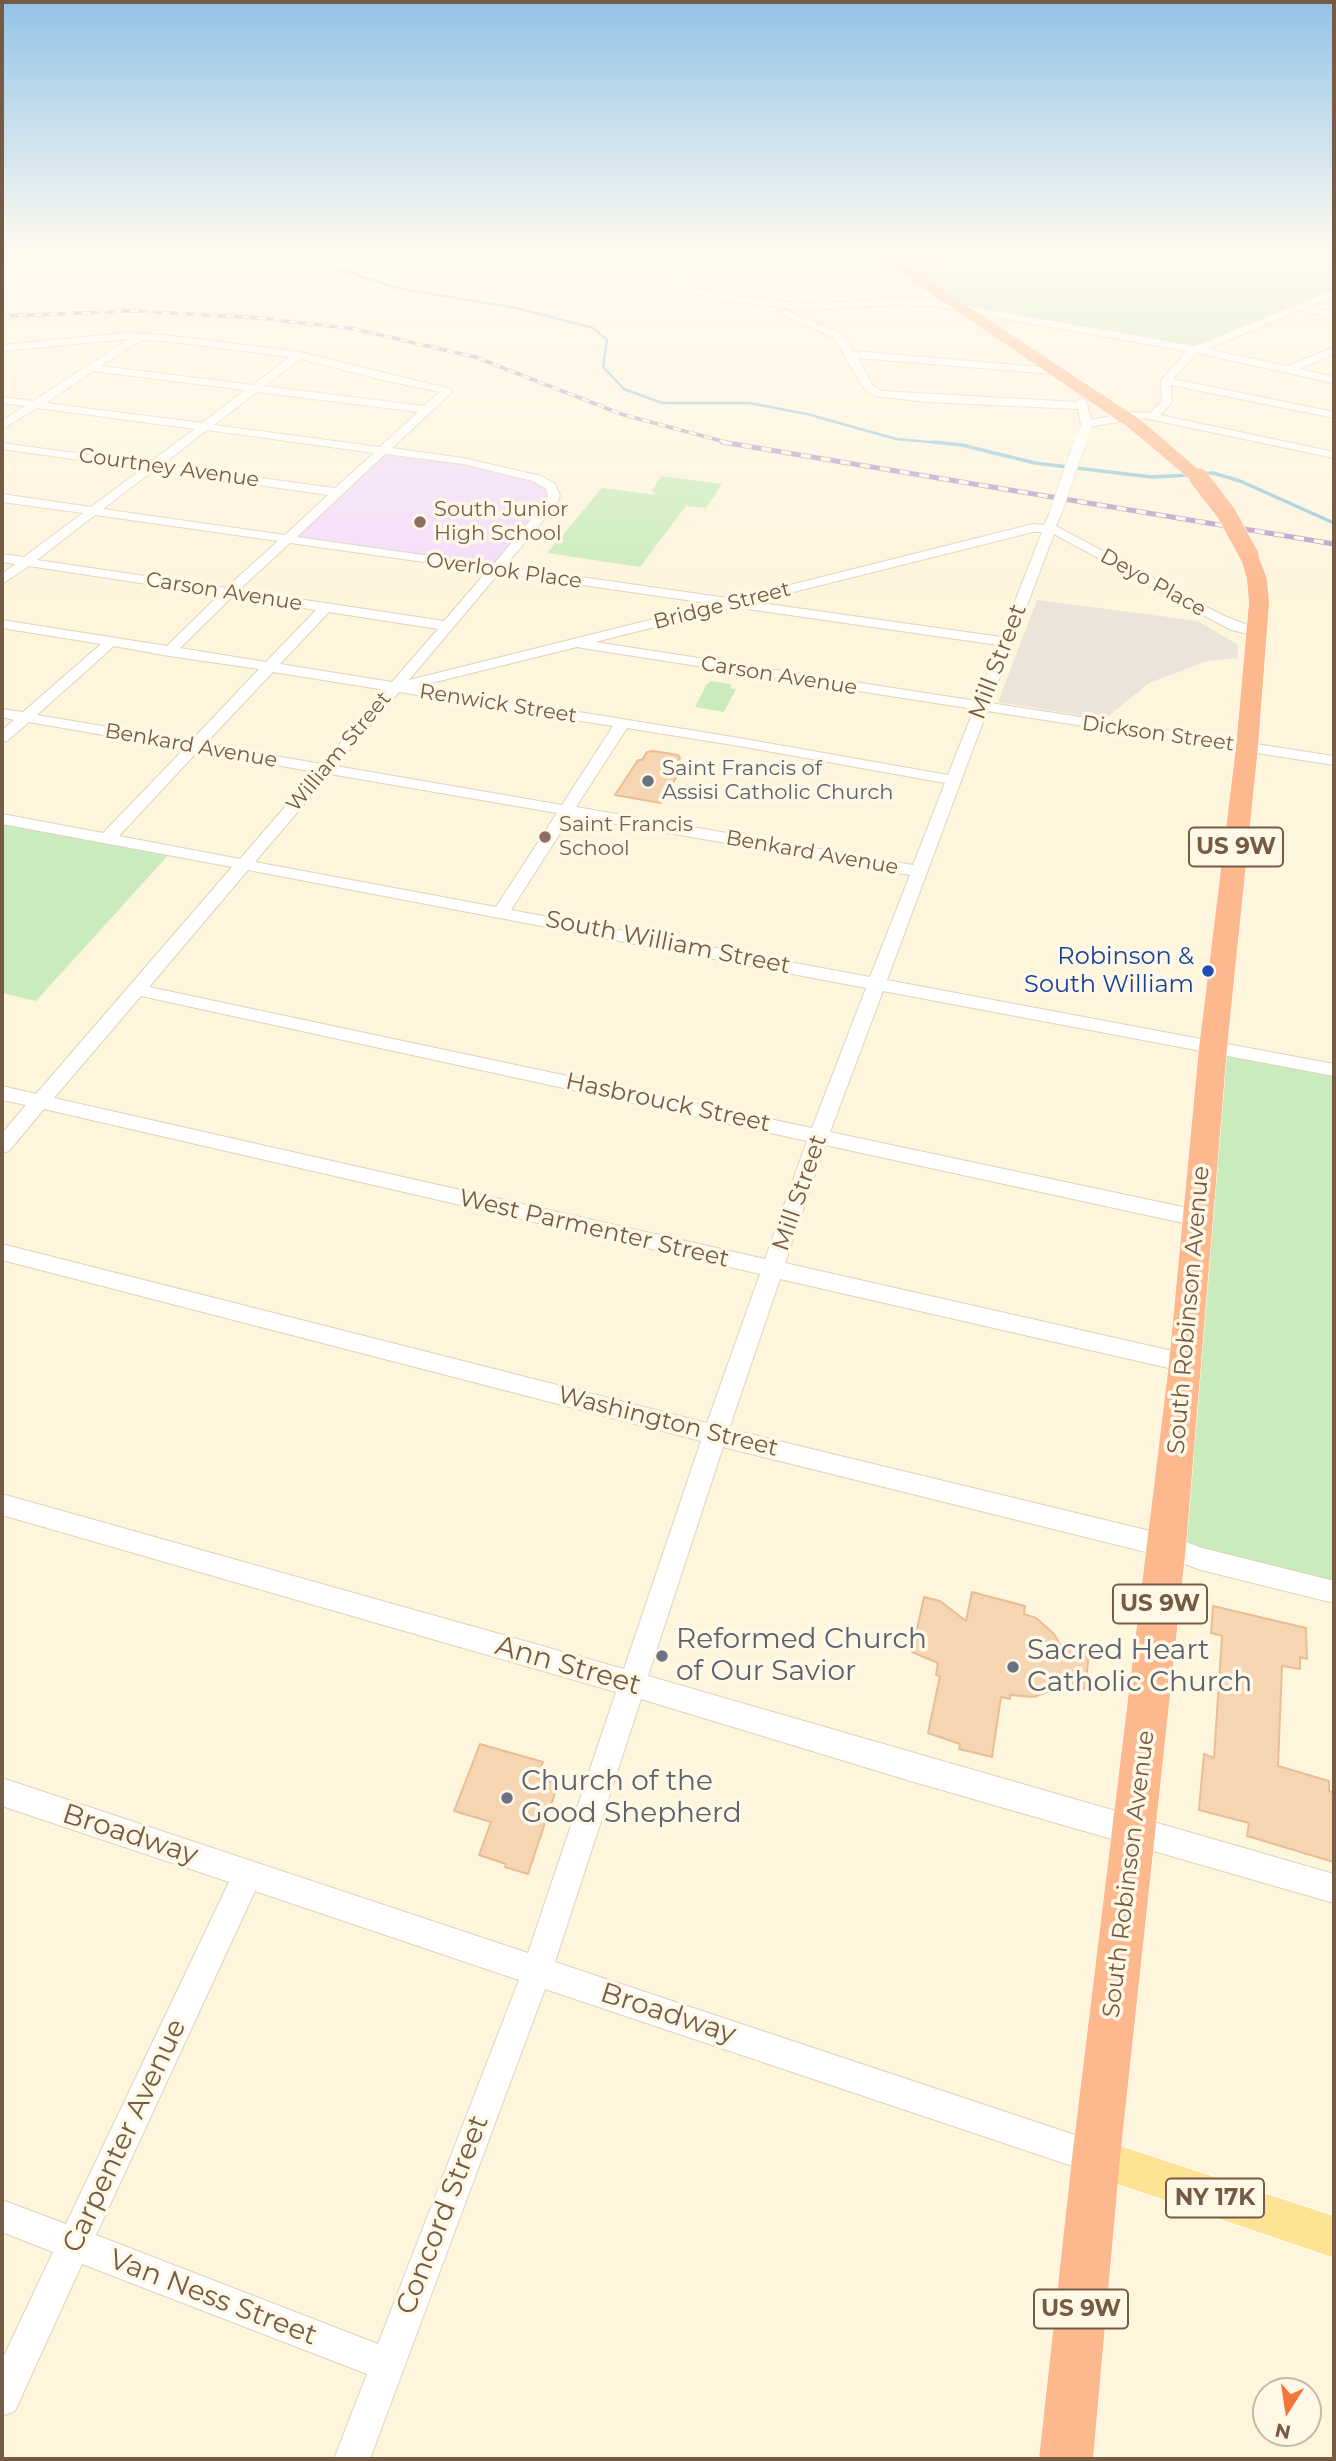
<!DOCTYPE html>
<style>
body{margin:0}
#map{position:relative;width:1336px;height:2461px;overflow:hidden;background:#fef5dd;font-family:Montserrat,sans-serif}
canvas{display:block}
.frame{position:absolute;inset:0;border:4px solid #765b44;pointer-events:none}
.north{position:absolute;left:1252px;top:2377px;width:70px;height:70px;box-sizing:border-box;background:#fff8e6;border:2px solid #c8b9a5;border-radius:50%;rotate:192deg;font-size:19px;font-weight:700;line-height:28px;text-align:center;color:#765b44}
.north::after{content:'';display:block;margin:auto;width:24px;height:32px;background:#f37537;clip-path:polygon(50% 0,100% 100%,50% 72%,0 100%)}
</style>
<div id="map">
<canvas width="1336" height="2461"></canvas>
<div class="frame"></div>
<div class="north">N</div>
</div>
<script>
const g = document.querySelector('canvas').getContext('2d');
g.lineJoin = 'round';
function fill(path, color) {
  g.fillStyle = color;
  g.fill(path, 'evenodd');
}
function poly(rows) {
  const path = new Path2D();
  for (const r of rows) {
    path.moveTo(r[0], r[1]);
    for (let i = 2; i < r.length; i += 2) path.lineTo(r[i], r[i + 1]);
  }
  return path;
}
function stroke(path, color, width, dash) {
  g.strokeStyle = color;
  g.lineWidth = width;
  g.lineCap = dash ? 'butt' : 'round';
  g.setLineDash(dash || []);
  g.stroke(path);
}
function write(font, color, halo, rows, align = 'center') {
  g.font = font + ' Montserrat,sans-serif';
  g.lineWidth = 7;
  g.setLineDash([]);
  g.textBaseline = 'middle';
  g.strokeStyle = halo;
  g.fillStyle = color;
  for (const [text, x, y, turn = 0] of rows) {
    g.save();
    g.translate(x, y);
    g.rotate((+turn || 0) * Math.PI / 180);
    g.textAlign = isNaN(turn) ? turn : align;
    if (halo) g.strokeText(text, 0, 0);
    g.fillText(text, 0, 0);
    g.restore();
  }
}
const industrial = poly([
 [1037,600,1198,621,1238,645,1238,658,1207,661,1149,683,1105,719,998,702]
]);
const education = poly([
 [382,449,433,456,537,478,554,496,495,570,286,539]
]);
const green = poly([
 [948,253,1334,253,1334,289,1202,347,1195,347,968,307,925,281],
 [661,476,722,484,706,508,686,506,640,567,547,553,602,488,657,495,652,490],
 [711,681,731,684,730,688,736,689,724,712,695,707,707,684],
 [2,818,172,851,36,1001,2,993],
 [1213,1048,1334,1071,1334,1589,1167,1546]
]);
const streamFar1 = poly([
 [140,253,232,262,308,259,397,288,516,308,593,328,607,340,603,367,624,389,662,403,749,403,807,414,896,439,952,444]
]);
const stream = poly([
 [933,442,962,445,1035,463,1151,477,1191,475],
 [1201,474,1213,473,1240,481,1334,523]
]);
const building = poly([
 [653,751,678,755,680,758,676,765,683,766,661,803,615,795,638,760,642,760,647,752,653,751],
 [972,1592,1025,1606,1024,1614,1036,1618,1054,1634,1061,1646,1089,1654,1085,1689,1059,1682,1047,1692,1034,1697,1010,1695,1010,1699,1001,1697,992,1757,959,1749,960,1744,928,1733,940,1676,936,1675,938,1663,912,1652,924,1597,940,1601,966,1621,972,1592],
 [1213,1606,1306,1628,1307,1659,1300,1657,1300,1669,1282,1666,1278,1766,1329,1781,1329,1791,1334,1793,1334,1862,1247,1836,1249,1823,1199,1810,1204,1754,1214,1758,1222,1636,1211,1633,1213,1606],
 [480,1744,543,1762,537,1778,558,1784,528,1874,505,1867,506,1864,479,1855,491,1822,454,1811,480,1744]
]);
const minor = poly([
 [14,253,26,253,2,266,2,260,14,253],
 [224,253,351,253,291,259,224,253],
 [600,253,613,253,692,288,725,295,805,304,894,299,933,300,1195,346,1334,290,1334,296,1310,306,1334,313,1334,319,1301,310,1207,349,1287,366,1334,347,1334,354,1299,369,1334,377,1334,383,1197,353,1173,379,1334,412,1334,418,1171,385,1172,402,1160,415,1334,452,1334,458,1144,418,1087,427,1081,424,1078,409,927,402,875,396,865,390,834,338,778,312,786,310,842,334,854,351,1052,368,1057,371,1052,374,858,358,873,386,882,391,1076,402,1081,398,1086,401,1091,420,1132,412,1150,413,1162,401,1161,381,1186,351,933,306,894,305,805,310,725,301,686,292,600,253],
 [127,333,166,335,299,352,451,389,451,393,392,448,463,458,541,476,555,484,560,496,556,505,505,566,734,599,1033,524,1044,525,1052,508,1060,508,1062,511,1056,526,1222,615,1265,632,1258,636,1231,630,1054,534,990,703,1334,756,1334,765,987,711,887,980,1334,1064,1334,1076,883,991,830,1132,1197,1210,1204,1213,1207,1218,1204,1223,1197,1226,825,1145,785,1263,1186,1354,1194,1357,1197,1363,1194,1369,1186,1372,780,1279,729,1429,1167,1535,1202,1548,1334,1581,1334,1603,1201,1570,1166,1557,723,1447,648,1676,1334,1874,1334,1903,914,1782,641,1699,555,1962,1096,2142,1107,2147,1112,2158,1107,2169,1096,2174,545,1989,370,2459,334,2459,367,2374,82,2264,15,2411,2,2416,2,2360,53,2252,2,2232,2,2200,66,2224,229,1882,2,1806,2,1778,528,1953,616,1692,2,1515,2,1494,624,1669,701,1441,2,1260,2,1244,707,1423,760,1274,44,1109,9,1151,2,1153,2,1133,26,1105,2,1100,2,1086,36,1094,232,867,2,824,2,814,103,833,184,749,29,722,7,741,2,742,2,730,14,720,2,717,2,709,23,712,101,644,2,628,2,620,167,646,219,595,29,566,2,584,2,574,15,564,2,562,2,554,24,557,83,513,2,502,2,494,91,507,142,469,2,449,2,443,149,463,195,429,37,408,2,429,2,421,25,406,2,403,2,397,33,401,129,339,2,351,2,345,127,333],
 [142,340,166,341,290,357,253,385,101,366,142,340],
 [301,359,387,381,440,392,424,406,264,386,301,359],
 [93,371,245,390,202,423,46,403,93,371],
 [257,392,418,412,380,447,214,425,257,392],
 [207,430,374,453,335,488,162,465,207,430],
 [385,454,463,464,533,481,546,489,548,496,544,504,493,565,297,537,385,454],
 [154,470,328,495,285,535,103,509,154,470],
 [95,515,278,541,226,588,37,560,95,515],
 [1033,532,1042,532,1001,637,754,602,1033,532],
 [290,543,487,571,444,621,239,590,290,543],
 [499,573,714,604,409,680,499,573],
 [232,597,316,610,266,662,180,648,232,597],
 [734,607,998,645,977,701,595,642,734,607],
 [329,612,438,629,392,682,280,664,329,612],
 [114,646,169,656,259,669,191,741,37,715,114,646],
 [577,647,582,648,974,709,948,775,739,738,419,686,577,647],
 [273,672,386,690,322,764,205,744,273,672],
 [399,692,613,726,562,805,336,766,399,692],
 [627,728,739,746,945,783,913,865,576,807,627,728],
 [198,751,315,772,240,859,119,836,198,751],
 [330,774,557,813,496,907,255,862,330,774],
 [571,816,910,875,870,977,511,910,571,816],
 [248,870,866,988,812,1128,149,987,248,870],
 [141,996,807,1141,765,1259,54,1098,141,996],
 [255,1891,519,1980,378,2344,96,2235,255,1891]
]);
const major = poly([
 [934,253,945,253,918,287,910,287,910,283,934,253],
 [1096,2138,1334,2216,1334,2258,1082,2172,1076,2158,1082,2144,1096,2138]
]);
const highway = poly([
 [871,253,887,253,1141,420,1208,478,1205,482,1193,482,1129,428,871,253],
 [1249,549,1258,555,1267,579,1269,603,1258,747,1227,1048,1186,1546,1120,2158,1093,2459,1039,2459,1072,2158,1169,1363,1199,1048,1236,747,1249,603,1247,579,1240,555,1249,549]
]);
const railFar1 = poly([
 [2,257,9,253],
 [2,316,133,311,260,318,354,329,475,357,624,415,733,444]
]);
const rail = poly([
 [722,442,1334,544]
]);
const minorBridgeFar1 = poly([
 [1080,444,1087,424]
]);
const minorBridge = poly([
 [1056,511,1080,442]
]);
const highwayBridge = poly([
 [1199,478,1226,513,1249,555]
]);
const markers = [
 [420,522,7,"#8d6e63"],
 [648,781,7,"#6b7280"],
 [545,837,7,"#8d6e63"],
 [1208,971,7,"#1a4fb4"],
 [662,1656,7,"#6b7280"],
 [1013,1667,7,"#6b7280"],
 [507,1798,7,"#6b7280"]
];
const farStreetnames = [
 ["Courtney Avenue",169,468,8],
 ["Overlook Place",504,571,8],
 ["Deyo Place",1153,583,29],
 ["Carson Avenue",224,592,9],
 ["Bridge Street",722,606,-14],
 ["Carson Avenue",779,676,9],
 ["Renwick Street",498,704,9],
 ["Dickson Street",1158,734,8],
 ["Benkard Avenue",191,746,10],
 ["William Street",339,752,-50],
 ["Benkard Avenue",812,853,10]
];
const farEducationnames = [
 ["South Junior",434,510],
 ["High School",434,534],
 ["Saint Francis",559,825],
 ["School",559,849]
];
const farWorshipnames = [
 ["Saint Francis of",662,769],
 ["Assisi Catholic Church",662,793]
];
const shields = [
 [1236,847,94],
 [1160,1604,94],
 [1215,2198,98],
 [1081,2309,94]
];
const shieldNames = [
 ["US 9W",1236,847],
 ["US 9W",1160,1604],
 ["NY 17K",1215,2198],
 ["US 9W",1081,2309]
];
const streetNames = [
 ["Mill Street",998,662,-69],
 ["South William Street",668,943,11],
 ["Hasbrouck Street",668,1103,12],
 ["Mill Street",800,1193,-71],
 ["West Parmenter Street",594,1229,13],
 ["South Robinson Avenue",1189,1310,-85],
 ["Washington Street",668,1422,14],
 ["South Robinson Avenue",1129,1874,-83]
];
const transitNames = [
 ["Robinson &",1194,957],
 ["South William",1194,985]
];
const nearWorshipnames = [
 ["Reformed Church",676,1640],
 ["of Our Savior",676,1672],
 ["Sacred Heart",1027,1651],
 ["Catholic Church",1027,1683],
 ["Church of the",521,1782],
 ["Good Shepherd",521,1814]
];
const nearStreetnames = [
 ["Ann Street",568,1666,16],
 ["Broadway",130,1835,18],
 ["Broadway",668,2014,18],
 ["Carpenter Avenue",125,2136,-65],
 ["Concord Street",443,2215,-69],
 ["Van Ness Street",213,2298,21]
];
fill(industrial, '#ebe4da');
fill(education, '#f2dbfa');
fill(green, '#caecbc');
stroke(streamFar1, '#96c9db', 2.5);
stroke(stream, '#96c9db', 3.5);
fill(building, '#f6d5b3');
stroke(building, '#eabd92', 2);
stroke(minor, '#e2d1b9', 2);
stroke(major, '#fff', 2);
stroke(highway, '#fff', 1);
fill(minor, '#fff');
fill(major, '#ffe394');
fill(highway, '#feb88e');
stroke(railFar1, '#b89dc7', 3.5);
stroke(rail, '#b89dc7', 5);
stroke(railFar1, '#fff8e6', 2.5, [8]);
stroke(rail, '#fff8e6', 3.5, [10]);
stroke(minorBridgeFar1, '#e2d1b9', 10, []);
stroke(minorBridge, '#e2d1b9', 13, []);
stroke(highwayBridge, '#fff', 20, []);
stroke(minorBridgeFar1, '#fff', 10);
stroke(minorBridge, '#fff', 12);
stroke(highwayBridge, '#feb88e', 19);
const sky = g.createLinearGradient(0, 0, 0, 598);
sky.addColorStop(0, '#92c4e8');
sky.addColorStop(0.42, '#fffaf0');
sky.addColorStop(1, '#fffaf000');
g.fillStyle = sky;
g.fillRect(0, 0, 1336, 598);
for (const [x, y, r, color] of markers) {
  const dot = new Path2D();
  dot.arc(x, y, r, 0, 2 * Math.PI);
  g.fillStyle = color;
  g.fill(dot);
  stroke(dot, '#fff8e6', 2.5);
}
write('21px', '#765b44', '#fff8e6', farStreetnames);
write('21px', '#785e54', '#fff8e6', farEducationnames, 'left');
write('21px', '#5b616d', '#fff8e6', farWorshipnames, 'left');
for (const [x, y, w] of shields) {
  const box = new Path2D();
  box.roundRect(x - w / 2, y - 19.5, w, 39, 5);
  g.fillStyle = '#fff8e6';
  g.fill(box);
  stroke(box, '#765b44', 2);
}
write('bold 23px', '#765b44', null, shieldNames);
write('24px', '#765b44', '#fff8e6', streetNames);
write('24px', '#164399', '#fff8e6', transitNames, 'right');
write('28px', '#5b616d', '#fff8e6', nearWorshipnames, 'left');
write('28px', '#765b44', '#fff8e6', nearStreetnames);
</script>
